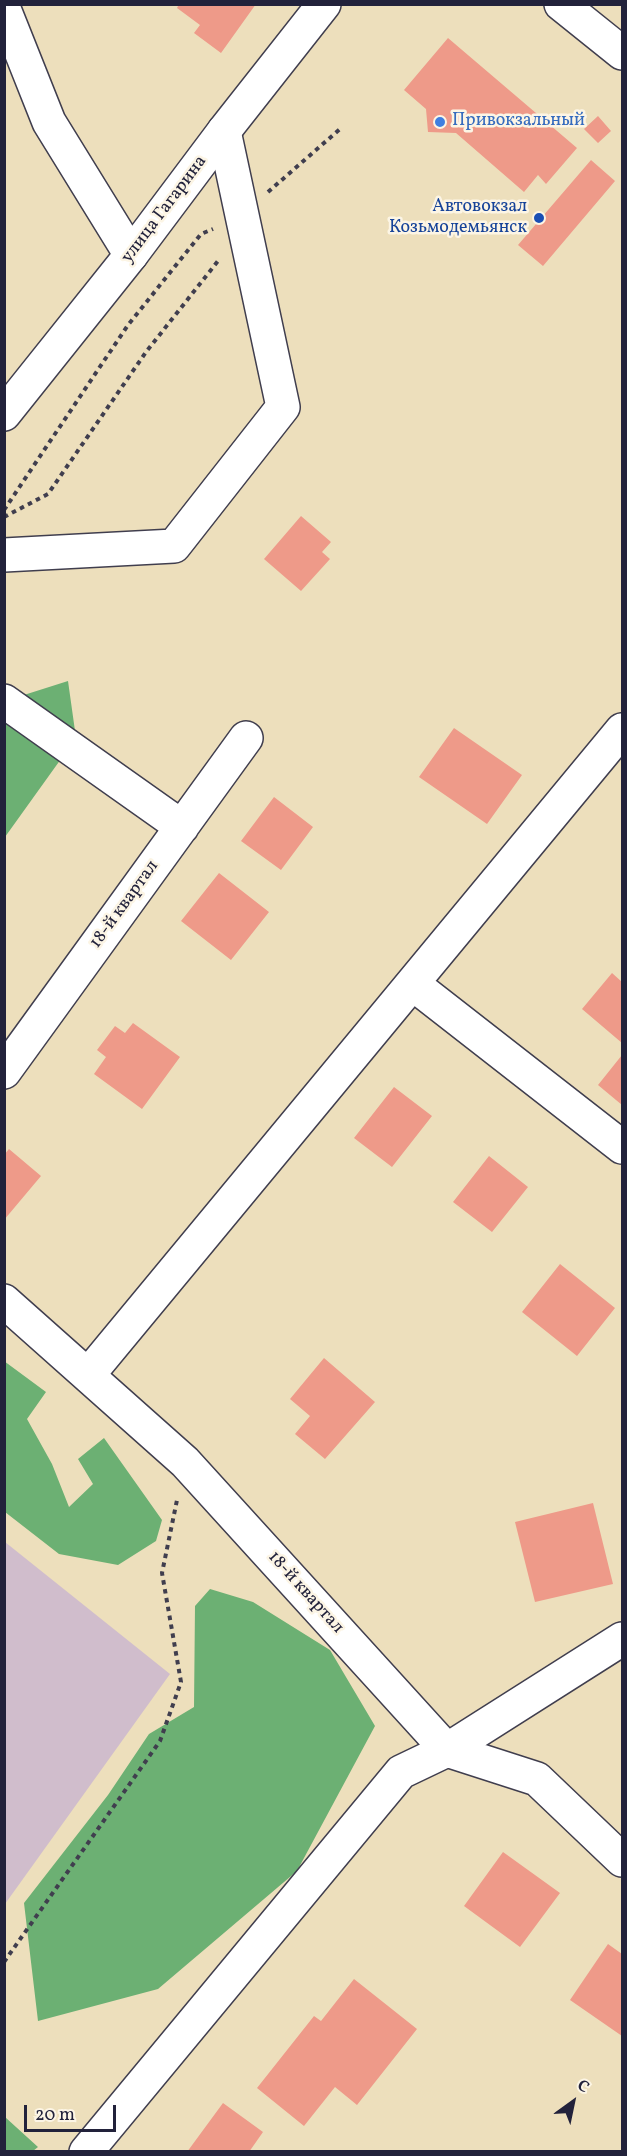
<!DOCTYPE html>
<meta charset="utf-8">
<style>
body{margin:0}
#map{position:relative;width:627px;height:2156px;overflow:hidden;background:#eddfbc;font-family:Vollkorn,serif}
canvas{display:block}
.frame{position:absolute;inset:0;border:6px solid #22223b;pointer-events:none}
.north{position:absolute;left:543px;top:2072px;width:60px;height:60px;-webkit-text-stroke:4px #fcf5e5;paint-order:stroke;rotate:33deg;font-size:16px;font-weight:700;line-height:24px;text-align:center;color:#22223b}
.north::after{content:'';display:block;margin:auto;width:21px;height:27px;background:#22223b;clip-path:polygon(50% 0,100% 100%,50% 72%,0 100%)}
.scale{position:absolute;left:24px;top:2105px;width:92px;height:27px;box-sizing:border-box;border:3px solid #22223b;border-top:0;padding-left:8px;font-size:18px;line-height:21px;white-space:nowrap;color:#22223b;-webkit-text-stroke:4px #fcf5e5;paint-order:stroke}
</style>
<div id="map">
<canvas width="627" height="2156"></canvas>
<div class="frame"></div>
<div class="north">С</div>
<div class="scale">20 m</div>
</div>
<script>
const g = document.querySelector('canvas').getContext('2d');
g.lineJoin = 'round';
function fill(path, color) {
  g.fillStyle = color;
  g.fill(path, 'evenodd');
}
function poly(rows) {
  const path = new Path2D();
  for (const r of rows) {
    path.moveTo(r[0], r[1]);
    for (let i = 2; i < r.length; i += 2) path.lineTo(r[i], r[i + 1]);
  }
  return path;
}
function stroke(path, color, width, dash) {
  g.strokeStyle = color;
  g.lineWidth = width;
  g.lineCap = dash ? 'butt' : 'round';
  g.setLineDash(dash || []);
  g.stroke(path);
}
function write(font, color, halo, rows, align = 'center') {
  g.font = font + ' Vollkorn,serif';
  g.lineWidth = 5;
  g.setLineDash([]);
  g.textBaseline = 'middle';
  g.strokeStyle = halo;
  g.fillStyle = color;
  for (const [text, x, y, turn = 0] of rows) {
    g.save();
    g.translate(x, y);
    g.rotate((+turn || 0) * Math.PI / 180);
    g.textAlign = isNaN(turn) ? turn : align;
    if (halo) g.strokeText(text, 0, 0);
    g.fillText(text, 0, 0);
    g.restore();
  }
}
const industrial = poly([
 [5,1542,170,1674,5,1904]
]);
const forest = poly([
 [68,681,76,738,5,837,5,701],
 [4,1361,46,1392,27,1419,52,1464,69,1507,93,1484,78,1459,104,1438,162,1520,156,1541,118,1565,59,1554,5,1512],
 [210,1589,253,1602,330,1650,375,1726,297,1871,158,1989,38,2021,24,1903,108,1795,149,1734,194,1707,195,1606],
 [5,2117,38,2147,33,2151,5,2151]
]);
const building = poly([
 [179,4,256,4,221,53,194,33,200,25,177,8],
 [448,38,577,148,546,184,538,175,524,192,456,133,428,132,426,109,404,90],
 [598,116,611,131,598,143,584,129],
 [591,160,615,181,543,266,518,245],
 [301,516,331,542,322,552,330,559,301,591,264,559],
 [454,728,522,775,487,824,419,777],
 [274,797,313,827,281,870,241,841],
 [219,873,269,912,231,960,181,921],
 [612,973,622,982,622,1043,582,1009],
 [133,1023,180,1057,142,1109,94,1074,106,1057,97,1050,115,1026,125,1033],
 [622,1055,622,1105,598,1085],
 [394,1087,432,1116,392,1167,354,1138],
 [9,1149,41,1176,4,1220,4,1155],
 [489,1156,528,1187,492,1232,453,1202],
 [560,1264,615,1308,577,1356,522,1312],
 [324,1358,375,1402,325,1459,295,1434,310,1416,290,1399],
 [593,1503,613,1584,535,1602,515,1522],
 [503,1852,560,1893,520,1947,464,1906],
 [608,1944,622,1954,622,2036,570,2000],
 [354,1979,417,2029,357,2105,335,2087,304,2126,257,2088,314,2016,321,2021],
 [223,2103,263,2132,249,2152,187,2152]
]);
const path = poly([
 [268,192,340,129],
 [4,510,128,325,201,234,213,229],
 [4,517,48,494,146,352,218,261],
 [4,1962,160,1741,181,1682,162,1573,177,1500]
]);
const minor = poly([
 [561,4,622,53],
 [4,9,49,122,131,255],
 [4,555,174,546,283,407,224,131],
 [4,701,182,827],
 [413,984,622,1147],
 [4,1072,246,738],
 [4,1301,185,1462,447,1750],
 [88,1375,622,730],
 [447,1750,537,1779,622,1860],
 [86,2152,401,1772,447,1750,622,1639]
]);
const major = poly([
 [4,414,131,255,224,131,324,4]
]);
const markers = [
 [440,122,6,"#3f7fe0"],
 [539,218,6,"#1a4fb4"]
];
const shopNames = [
 ["Привокзальный",452,122]
];
const transitNames = [
 ["Автовокзал",527,208],
 ["Козьмодемьянск",527,229]
];
const streetNames = [
 ["улица Гагарина",165,210,-53],
 ["18-й квартал",125,905,-54],
 ["18-й квартал",305,1593,48]
];
fill(industrial, '#d0bdcc');
fill(forest, '#6cb073');
fill(building, '#ee9a89');
stroke(minor, '#403e4e', 36);
stroke(major, '#403e4e', 36);
stroke(path, '#403e4e', 4, [4.5, 4.5]);
stroke(minor, '#fff', 33);
stroke(major, '#fff', 33);
for (const [x, y, r, color] of markers) {
  const dot = new Path2D();
  dot.arc(x, y, r, 0, 2 * Math.PI);
  g.fillStyle = color;
  g.fill(dot);
  stroke(dot, '#fcf5e5', 2);
}
write('18px', '#366cbe', '#fcf5e5', shopNames, 'left');
write('18px', '#164399', '#fcf5e5', transitNames, 'right');
write('18px', '#22223b', '#fcf5e5', streetNames);
</script>
